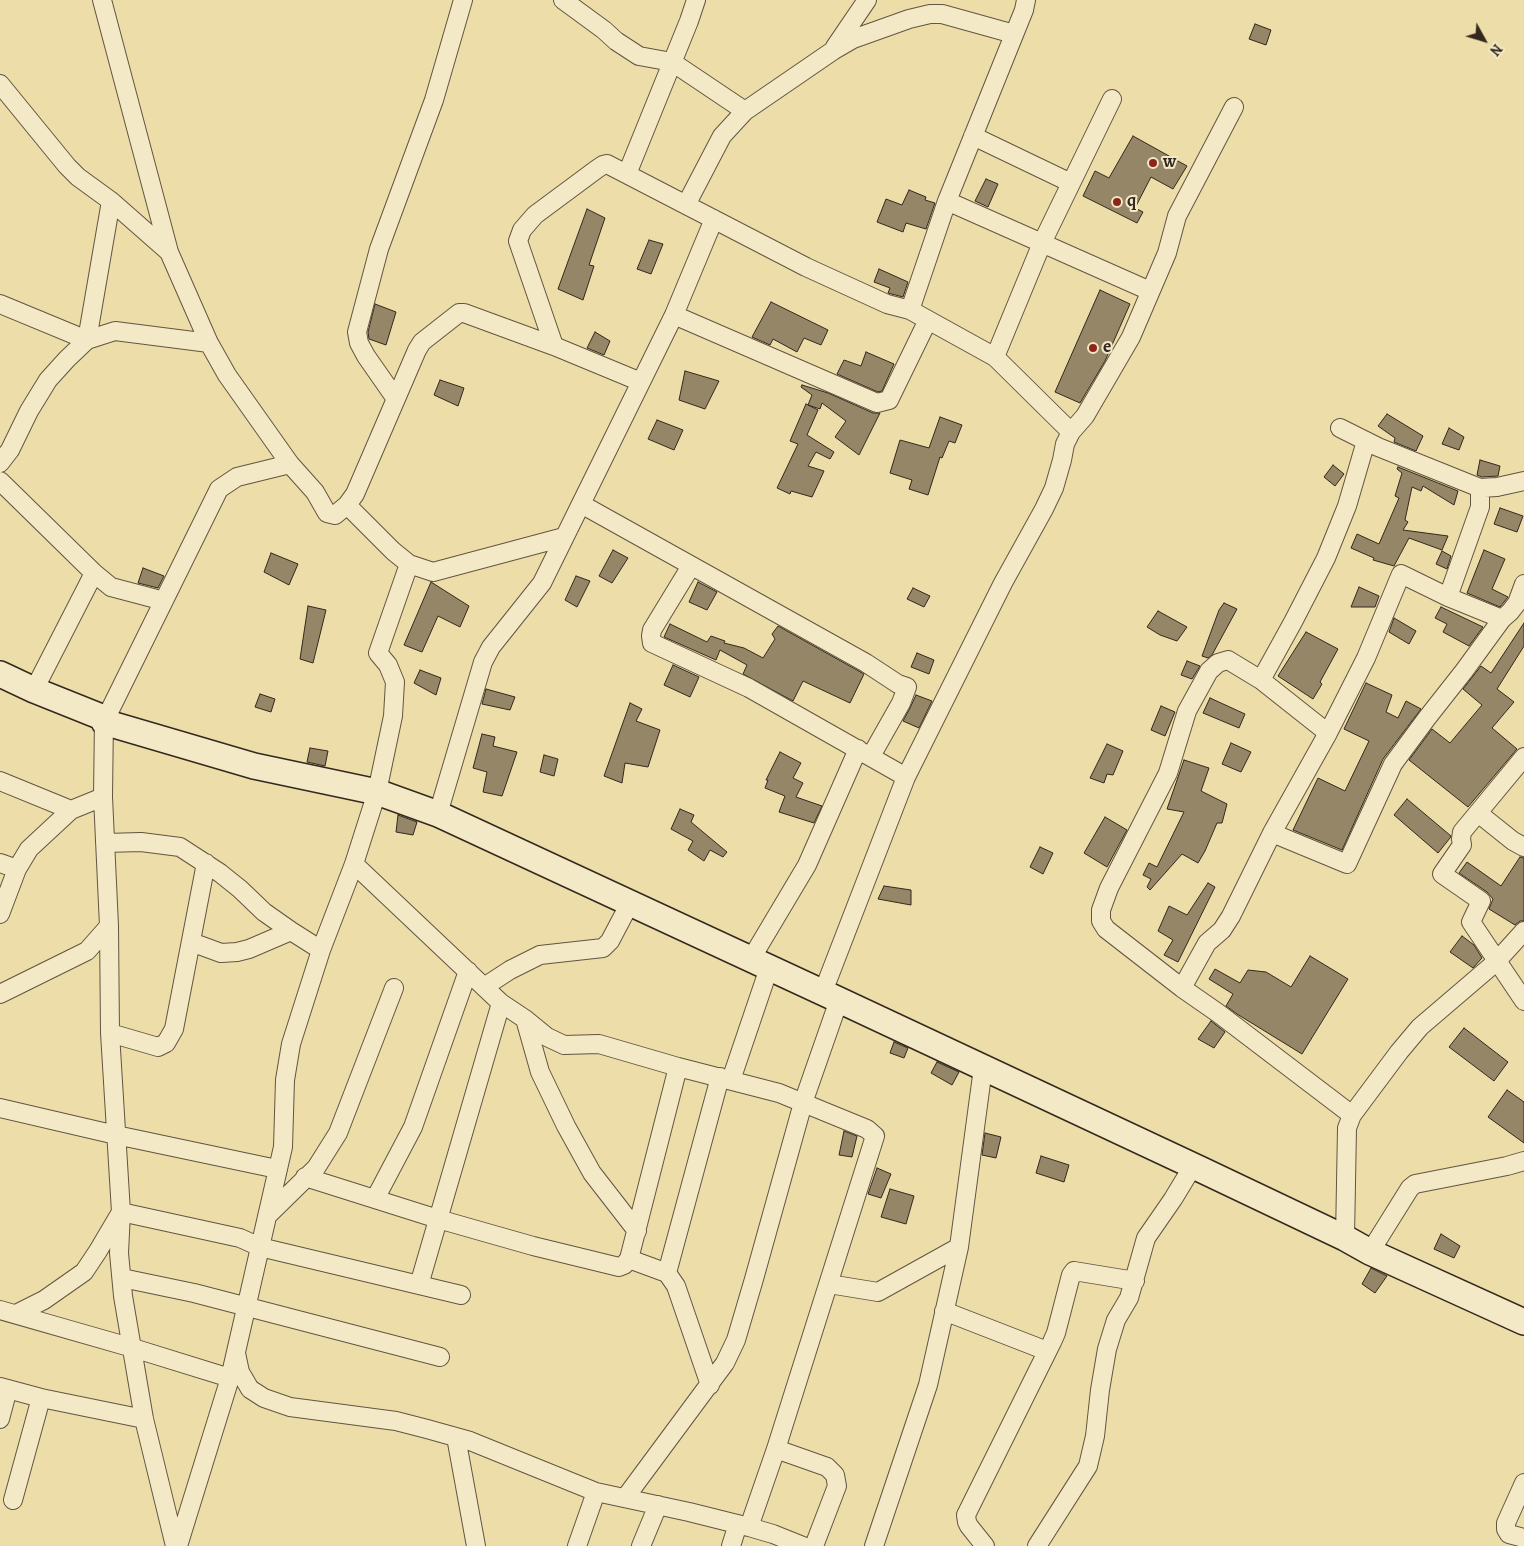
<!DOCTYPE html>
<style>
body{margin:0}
#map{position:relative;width:1524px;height:1546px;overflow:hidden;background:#eddda8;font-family:Alegreya,serif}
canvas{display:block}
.north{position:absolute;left:1459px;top:15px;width:50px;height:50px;-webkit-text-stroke:4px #f3e9c6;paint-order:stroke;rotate:129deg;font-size:14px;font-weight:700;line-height:20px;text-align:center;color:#33281f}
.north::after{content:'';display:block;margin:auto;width:18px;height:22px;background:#33281f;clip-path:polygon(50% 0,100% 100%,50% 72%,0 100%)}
</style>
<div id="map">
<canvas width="1524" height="1546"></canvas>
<div class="north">N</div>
</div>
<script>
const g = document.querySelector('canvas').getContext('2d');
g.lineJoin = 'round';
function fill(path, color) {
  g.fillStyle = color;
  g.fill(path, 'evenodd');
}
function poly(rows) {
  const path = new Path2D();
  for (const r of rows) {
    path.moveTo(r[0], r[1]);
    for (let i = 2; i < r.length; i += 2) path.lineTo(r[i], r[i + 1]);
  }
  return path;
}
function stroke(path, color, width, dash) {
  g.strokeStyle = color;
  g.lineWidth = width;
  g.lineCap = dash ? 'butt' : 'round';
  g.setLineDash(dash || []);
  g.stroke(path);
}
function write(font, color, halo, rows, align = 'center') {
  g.font = font + ' Alegreya,serif';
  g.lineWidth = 4;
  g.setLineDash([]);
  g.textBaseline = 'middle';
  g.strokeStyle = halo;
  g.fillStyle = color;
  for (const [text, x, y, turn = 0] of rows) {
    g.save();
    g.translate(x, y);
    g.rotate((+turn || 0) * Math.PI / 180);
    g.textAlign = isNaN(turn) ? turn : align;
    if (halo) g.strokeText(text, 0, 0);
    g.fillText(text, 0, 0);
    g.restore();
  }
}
const building = poly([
 [1255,24,1271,30,1266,45,1249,39,1255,24],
 [1133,136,1187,166,1173,189,1151,177,1135,208,1143,212,1137,223,1083,196,1095,171,1109,178,1133,136],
 [986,179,998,184,988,207,975,201,986,179],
 [909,190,926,197,925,200,935,203,926,229,906,223,903,232,877,222,886,199,902,205,909,190],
 [587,209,605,218,589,265,594,266,583,300,558,289,587,209],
 [649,240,663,244,651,274,637,269,649,240],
 [879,269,908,282,903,297,888,293,890,288,874,282,879,269],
 [1100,290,1130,304,1105,361,1080,403,1055,392,1100,290],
 [771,302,828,330,821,345,804,338,797,352,773,339,770,345,752,337,771,302],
 [375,304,396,312,386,345,369,339,368,332,375,304],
 [595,332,610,341,604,355,587,348,595,332],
 [866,352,894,364,882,391,878,392,837,374,844,360,861,366,866,352],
 [685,371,719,381,705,409,679,400,685,371],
 [440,380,464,388,458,406,434,395,440,380],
 [802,385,828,393,873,413,880,413,859,455,835,437,846,421,822,403,820,409,808,405,812,395,801,387,802,385],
 [806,404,818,410,807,435,834,452,830,459,816,452,808,466,824,471,812,497,791,491,790,494,777,488,798,444,790,441,806,404],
 [1387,414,1423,436,1416,451,1394,442,1395,438,1378,426,1387,414],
 [940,417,962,425,955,443,949,441,942,458,940,457,928,495,909,489,912,480,890,473,900,440,929,448,940,417],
 [657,420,683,430,674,450,648,439,657,420],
 [1449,428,1464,437,1459,450,1442,444,1449,428],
 [1480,460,1500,466,1498,476,1482,477,1477,475,1480,460],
 [1333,465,1344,474,1335,486,1324,477,1333,465],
 [1398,467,1458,491,1454,505,1423,486,1421,491,1412,487,1405,520,1408,522,1403,530,1448,536,1442,550,1409,538,1394,566,1373,560,1374,558,1351,548,1357,534,1379,544,1399,498,1395,496,1402,473,1397,469,1398,467],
 [1500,508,1523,516,1517,532,1494,524,1500,508],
 [613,550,628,558,612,583,599,576,613,550],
 [1484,550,1505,559,1492,589,1508,597,1500,607,1467,593,1484,550],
 [1442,551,1451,556,1447,569,1436,564,1442,551],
 [271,553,298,564,289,585,264,572,271,553],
 [143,568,164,576,158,588,138,583,143,568],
 [576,576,590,581,577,607,565,600,576,576],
 [431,582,469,606,460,627,438,616,422,652,404,645,431,582],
 [698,582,717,592,707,610,689,602,698,582],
 [1359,587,1379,596,1375,607,1351,607,1359,587],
 [913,588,930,596,924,607,907,599,913,588],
 [1224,603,1237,609,1212,655,1208,658,1202,656,1219,610,1224,603],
 [308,606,326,610,313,663,300,659,308,606],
 [1441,607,1483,627,1469,646,1443,632,1447,624,1435,618,1441,607],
 [1158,611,1187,627,1177,641,1160,635,1147,627,1158,611],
 [1394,618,1416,631,1409,644,1389,632,1394,618],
 [1524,623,1524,646,1497,689,1514,702,1492,728,1517,749,1468,807,1409,760,1432,729,1450,743,1482,705,1463,689,1481,666,1491,673,1524,623],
 [670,624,707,642,711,636,725,641,724,643,744,648,763,658,775,639,772,634,778,626,864,674,850,703,803,681,793,701,743,674,747,665,720,650,716,660,664,637,670,624],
 [1306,632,1338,649,1320,682,1322,684,1313,699,1278,676,1306,632],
 [917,653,934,660,929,674,911,667,917,653],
 [1187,661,1200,666,1192,679,1181,675,1187,661],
 [673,665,699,677,690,697,664,685,673,665],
 [420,670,441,678,436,695,414,683,420,670],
 [1366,683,1392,695,1386,712,1398,718,1406,701,1421,709,1383,759,1342,850,1293,830,1318,778,1345,791,1369,741,1344,729,1366,683],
 [486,689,515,697,510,710,482,704,486,689],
 [260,694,275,699,271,712,255,707,260,694],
 [916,695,932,701,919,728,903,721,910,708,916,695],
 [1210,698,1245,714,1239,728,1203,713,1210,698],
 [630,703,642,709,636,721,660,730,648,767,625,763,622,783,604,776,630,703],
 [1161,706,1175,712,1165,736,1151,730,1161,706],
 [482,734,495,737,493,746,517,752,502,796,483,792,487,772,473,768,482,734],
 [1231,743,1251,752,1241,772,1222,764,1231,743],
 [1107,744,1123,751,1113,775,1107,774,1104,783,1090,778,1107,744],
 [310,748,328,751,325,766,307,762,310,748],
 [780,752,801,763,793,778,803,783,796,797,822,806,814,823,779,812,785,796,765,788,768,780,766,780,780,752],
 [544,755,558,759,554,776,540,772,544,755],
 [1184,760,1209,768,1201,791,1227,804,1222,823,1217,823,1205,851,1198,863,1182,854,1150,890,1147,887,1151,879,1143,875,1149,863,1157,867,1184,812,1167,809,1184,760],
 [1407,799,1451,836,1450,838,1438,853,1394,815,1407,799],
 [680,809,694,815,691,822,727,852,723,857,710,850,704,861,688,850,693,841,671,829,680,809],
 [398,815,417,822,413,835,396,832,398,815],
 [1105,817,1127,830,1107,867,1084,853,1105,817],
 [1040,847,1053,853,1043,874,1030,867,1040,847],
 [1520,857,1524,858,1524,921,1520,921,1515,925,1489,909,1493,899,1487,892,1459,873,1467,862,1501,886,1520,857],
 [1208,883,1215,887,1178,962,1164,955,1173,940,1158,931,1169,906,1187,915,1208,883],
 [884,886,911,890,911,905,878,899,884,886],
 [1462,936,1474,945,1482,958,1473,968,1450,952,1462,936],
 [1310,956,1348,979,1302,1054,1237,1014,1226,1006,1233,994,1209,979,1215,969,1240,983,1248,970,1266,972,1291,987,1310,956],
 [1211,1021,1225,1032,1214,1048,1198,1039,1211,1021],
 [1464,1028,1508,1062,1494,1081,1449,1047,1464,1028],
 [894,1042,908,1048,904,1058,890,1053,894,1042],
 [937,1062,959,1072,952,1085,931,1073,937,1062],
 [1507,1090,1524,1102,1524,1143,1488,1117,1507,1090],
 [844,1131,857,1136,852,1157,839,1155,844,1131],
 [985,1133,1001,1137,996,1158,982,1155,985,1133],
 [1041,1156,1069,1165,1064,1182,1036,1173,1041,1156],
 [877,1168,891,1174,881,1198,868,1194,877,1168],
 [890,1189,914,1196,906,1224,881,1217,890,1189],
 [1441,1234,1460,1246,1454,1258,1434,1249,1441,1234],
 [1371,1268,1387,1276,1375,1293,1362,1284,1371,1268]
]);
const street = poly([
 [102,0,169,252,209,343,227,375,290,464,315,492,327,513,335,515,347,505,355,494,417,350,422,342,459,313,464,313,554,346,641,382],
 [563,0,604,30,616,41,639,56,672,62,745,111],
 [835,47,867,0],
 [0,84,67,166,78,177,111,201,169,252],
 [973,136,1071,183],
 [627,174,689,21,696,0],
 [947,201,1150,291],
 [686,205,722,136,745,111,834,50,853,39,909,19,930,14,942,14,1014,34],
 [0,304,87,340,111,201],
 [910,310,947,201,1024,10,1026,0],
 [674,315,877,403,889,400,928,320],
 [554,346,518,241,522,230,535,215,597,169,603,165,607,164,806,267,887,304,910,310,995,357,1071,432],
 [995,357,1042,243,1112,99],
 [396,399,366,356,359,343,357,332,379,249,434,100,463,0],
 [1340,428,1378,447,1480,488,1497,487,1524,481],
 [0,463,10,450,29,411,48,380,67,359,87,340,115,331,209,343],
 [0,481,94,573,111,587,164,601],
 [581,504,866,663,898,684,907,687,901,703,871,756],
 [347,505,393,551,409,564,433,572,564,537],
 [691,566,652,630,651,636,652,643,749,688,906,777],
 [1448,597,1480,507,1480,488],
 [1261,680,1293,622,1326,558,1347,506,1366,441],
 [34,690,94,573],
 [104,718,103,797,109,926,110,1033,121,1212,119,1253,123,1296,144,1419,175,1546],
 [104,722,219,489,237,477,290,464],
 [1328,733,1261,680,1228,660,1218,663,1209,671,1187,711,1168,773,1109,888,1101,910,1101,921,1106,929,1182,988,1218,1013,1352,1115],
 [1524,757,1462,832,1461,839,1462,845,1442,874,1481,901,1471,922,1524,1001],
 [0,781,71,810],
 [1478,813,1513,841,1524,847],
 [438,814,483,662,491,647,542,583,674,315,714,219],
 [1272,833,1347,864,1393,764,1427,718,1464,671,1502,619,1510,612,1517,603,1524,584],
 [105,843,141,842,180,847,220,873,240,889,264,912,291,931,321,950],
 [0,863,17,869],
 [354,864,501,1003,525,1019,547,1037,564,1045,599,1044,678,1067,779,1093,867,1129,875,1136,776,1449,749,1527],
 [0,914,17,869,29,849,71,810,103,797],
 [191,942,221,953,237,952,249,949,291,931],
 [751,959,807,865,858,749],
 [484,987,510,970,540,955,603,948,610,941,630,903],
 [1182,988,1207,943,1222,930,1231,916,1272,833,1328,733,1366,658,1401,574,1448,597,1502,619],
 [823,992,906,777,1003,583,1044,509,1054,488,1062,460,1065,444,1071,432,1085,416,1131,337,1167,253,1177,216,1234,107],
 [0,994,87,951,109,926],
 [525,1019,540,1072,566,1126,592,1173,637,1231],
 [110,1033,158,1047,166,1043,174,1029,206,863],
 [731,1080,769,968],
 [0,1108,116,1135,277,1169],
 [305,1177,438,1219,533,1246,619,1267,624,1265,629,1259,678,1067],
 [375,1199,413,1127,468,971],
 [268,1215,316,1168,338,1133,394,988],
 [1345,1238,1347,1128,1352,1115,1399,1052,1420,1027,1496,962,1524,931],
 [1370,1252,1410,1188,1415,1184,1507,1166,1524,1161],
 [629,1259,667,1273,676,1286,710,1385],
 [667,1273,720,1077],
 [122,1278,194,1293,440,1357],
 [829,1284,878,1292,959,1247],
 [419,1285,501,1003],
 [0,1310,133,1348,230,1378],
 [944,1311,1047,1351],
 [16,1314,44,1300,84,1272,98,1251,121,1212,240,1238,260,1247,461,1295],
 [236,1353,240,1372,250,1389,264,1398,290,1407,396,1421,427,1429,470,1441,596,1492,689,1512,749,1527,773,1534,803,1546],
 [0,1387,41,1398,144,1419],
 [0,1419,8,1389],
 [456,1437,476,1546],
 [776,1449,827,1467,835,1475,837,1486,814,1546],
 [1524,1483,1506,1523,1506,1529,1509,1534,1524,1538],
 [625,1498,725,1363,736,1340,754,1279,803,1103,839,1000],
 [13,1500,41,1398],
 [178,1546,230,1378,283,1147,285,1080,291,1044,321,950,354,864,377,792,393,716,395,682,388,665,378,653,409,564],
 [577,1546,596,1492],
 [641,1546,658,1505],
 [731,1546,738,1524],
 [874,1546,928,1385,959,1247,983,1068],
 [985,1546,969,1526,967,1522,966,1515,1052,1342,1056,1333,1071,1275,1074,1271,1135,1281],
 [1037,1546,1088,1466,1095,1436,1100,1390,1107,1349,1116,1320,1129,1298,1146,1238,1173,1199,1193,1166]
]);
const secondary = poly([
 [0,674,34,690,104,718,104,722,254,766,377,792,438,814,839,1000,1202,1170,1345,1238,1370,1252,1524,1322]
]);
const markers = [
 [1153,163,5,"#8f2418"],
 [1117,202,5,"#8f2418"],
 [1093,348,5,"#8f2418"]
];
const poiNames = [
 ["w",1163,163],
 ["q",1127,202],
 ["e",1103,348]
];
fill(building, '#948666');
stroke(building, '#33281f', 1);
stroke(street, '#625541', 20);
stroke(secondary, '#33281f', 28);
stroke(street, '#f3e9c6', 18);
stroke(secondary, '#f3e9c6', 25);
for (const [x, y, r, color] of markers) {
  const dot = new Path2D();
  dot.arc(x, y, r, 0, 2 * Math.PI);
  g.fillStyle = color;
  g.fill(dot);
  stroke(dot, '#f3e9c6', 2);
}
write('bold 18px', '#33281f', '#f3e9c6', poiNames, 'left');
</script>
